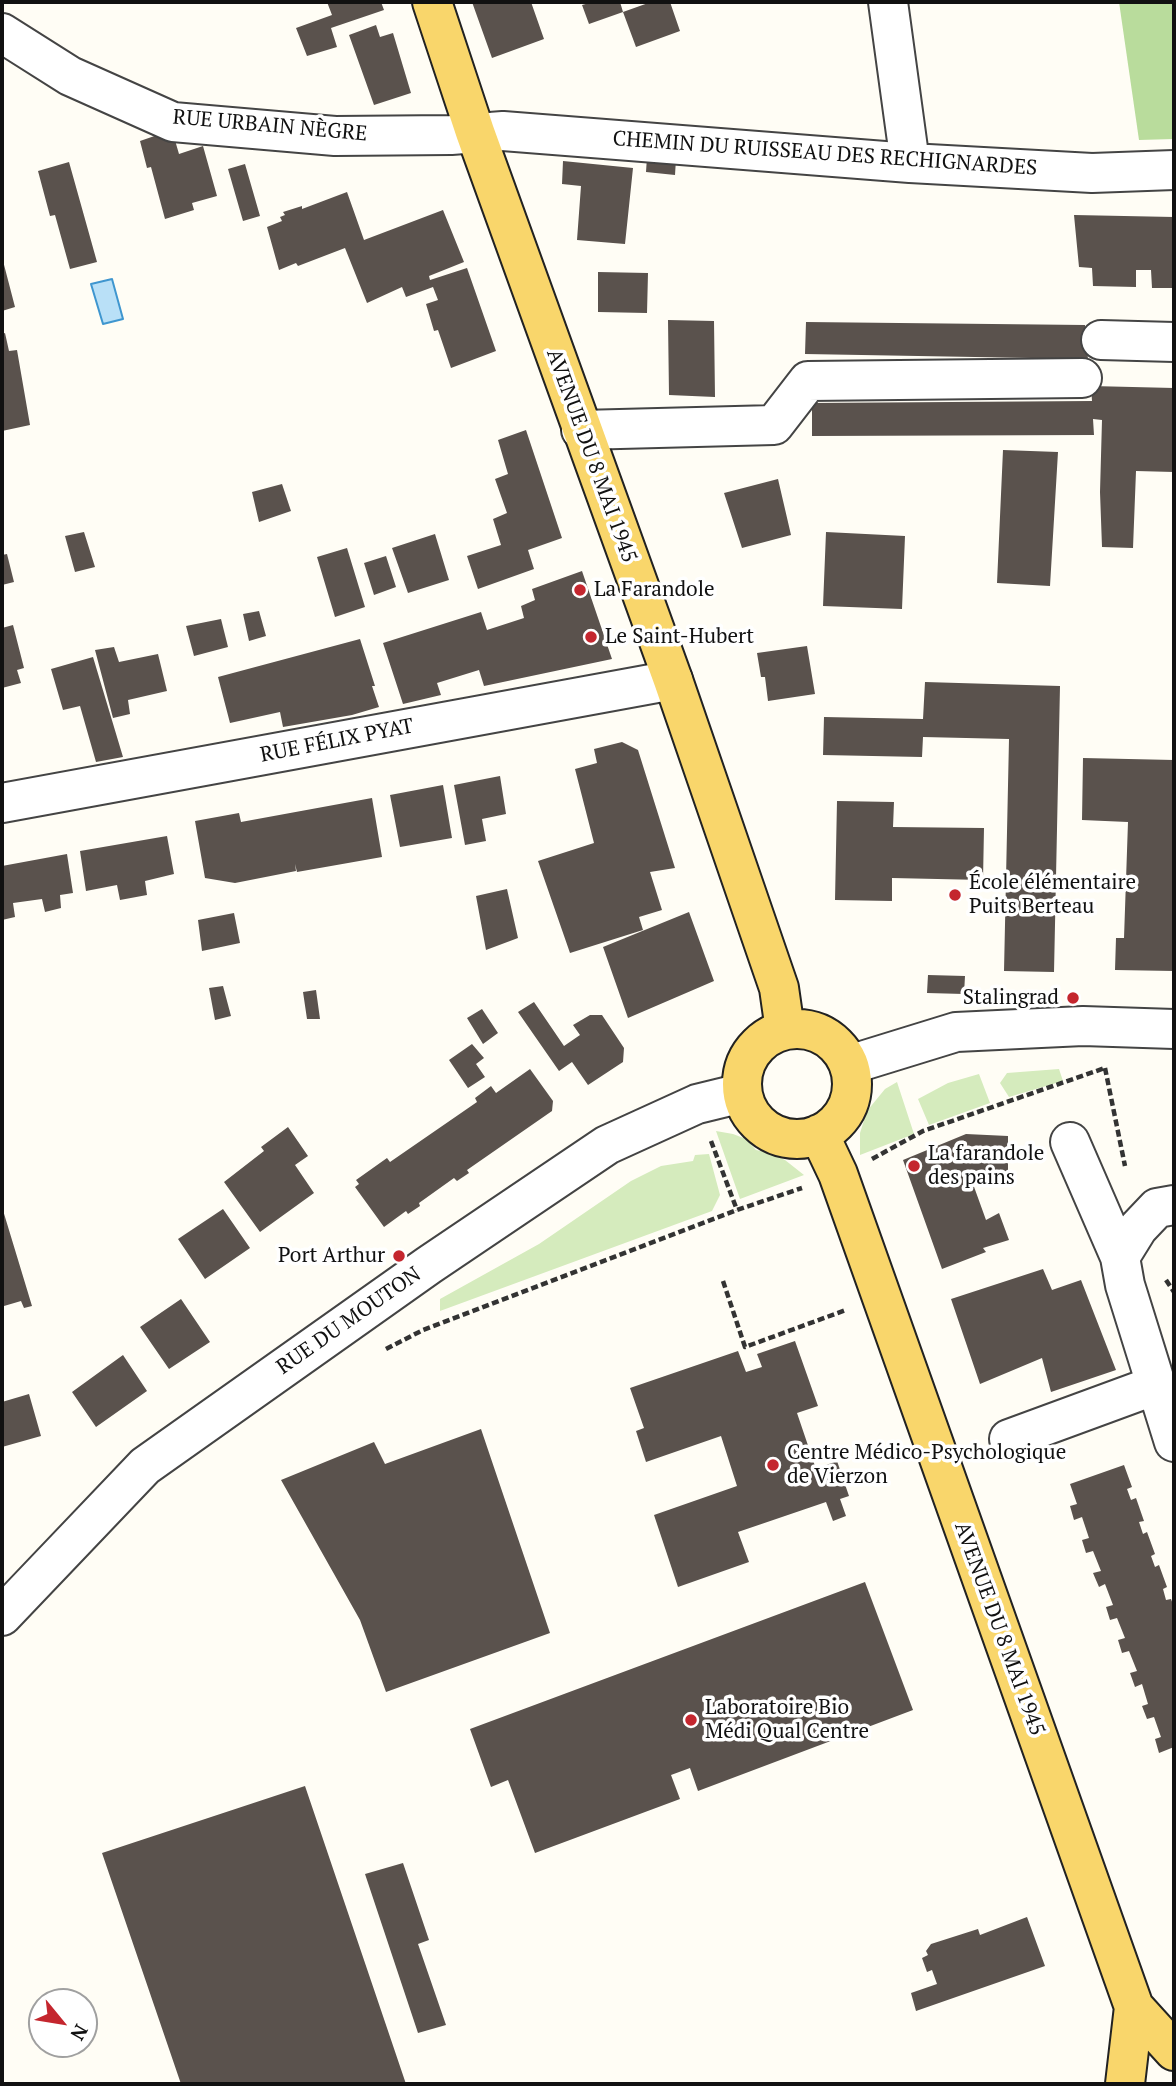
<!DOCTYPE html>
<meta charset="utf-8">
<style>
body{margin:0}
#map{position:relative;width:1176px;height:2086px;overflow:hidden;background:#fffdf5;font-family:"PT Serif",serif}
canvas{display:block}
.frame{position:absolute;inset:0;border:4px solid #111;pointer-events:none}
.north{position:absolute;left:28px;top:1988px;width:70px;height:70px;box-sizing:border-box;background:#fff;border:2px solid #a0a0a0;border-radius:50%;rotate:120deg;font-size:19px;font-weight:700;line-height:28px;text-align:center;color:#111}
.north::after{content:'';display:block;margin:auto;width:24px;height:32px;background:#c4262e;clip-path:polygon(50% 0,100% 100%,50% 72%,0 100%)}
</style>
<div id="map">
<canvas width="1176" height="2086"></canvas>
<div class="frame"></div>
<div class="north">N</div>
</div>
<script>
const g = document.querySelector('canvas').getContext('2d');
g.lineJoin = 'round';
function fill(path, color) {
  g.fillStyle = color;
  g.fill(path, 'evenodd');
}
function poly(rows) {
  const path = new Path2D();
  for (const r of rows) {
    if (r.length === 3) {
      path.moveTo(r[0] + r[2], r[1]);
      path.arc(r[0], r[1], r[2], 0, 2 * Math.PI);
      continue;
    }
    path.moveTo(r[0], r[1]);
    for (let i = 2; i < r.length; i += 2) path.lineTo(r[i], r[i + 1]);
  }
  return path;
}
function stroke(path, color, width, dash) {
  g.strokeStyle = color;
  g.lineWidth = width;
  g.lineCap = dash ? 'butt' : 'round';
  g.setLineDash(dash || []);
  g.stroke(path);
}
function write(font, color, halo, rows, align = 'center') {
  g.font = font + ' "PT Serif",serif';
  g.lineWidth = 7;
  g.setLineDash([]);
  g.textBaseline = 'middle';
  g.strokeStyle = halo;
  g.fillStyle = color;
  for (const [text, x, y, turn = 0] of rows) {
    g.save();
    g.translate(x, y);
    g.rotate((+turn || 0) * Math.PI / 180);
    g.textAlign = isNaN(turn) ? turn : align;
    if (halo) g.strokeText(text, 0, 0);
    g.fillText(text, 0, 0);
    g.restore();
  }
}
const green = poly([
 [1059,1069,1063,1081,1009,1097,1000,1083,1007,1073],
 [979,1074,990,1103,929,1125,918,1099,948,1083],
 [897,1082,914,1134,860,1155,860,1133,867,1111,885,1089],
 [716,1131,733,1134,746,1139,756,1150,770,1153,785,1160,804,1175,740,1199],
 [709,1154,720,1195,712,1211,440,1311,440,1299,539,1244,631,1181,661,1166,693,1161,695,1155]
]);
const forest = poly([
 [1119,2,1174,2,1174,139,1139,140]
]);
const water = poly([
 [112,279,123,319,103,324,91,284,112,279]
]);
const building = poly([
 [327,2,381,2,384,10,331,28,337,47,307,56,296,28,332,15],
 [472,2,531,2,544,39,492,58],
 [593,2,620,2,623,12,651,2,670,2,680,31,636,47,623,12,589,24,582,5],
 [376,25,380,37,393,33,411,93,374,105,349,35],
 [172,130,179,154,203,146,217,196,192,203,194,210,165,219,151,167,147,168,140,141],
 [647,157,676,159,675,175,646,172],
 [563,161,633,168,625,244,577,240,581,186,562,184],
 [69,162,97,262,70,269,55,215,50,216,38,171],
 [245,164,260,216,243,221,228,169],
 [347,192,364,240,443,210,464,262,429,276,430,280,467,268,496,351,451,368,438,330,434,331,426,304,438,300,433,287,406,297,402,287,367,303,345,248,298,266,296,263,279,270,267,227,282,221,280,217,285,215,283,212,302,206,302,209],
 [1074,215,1174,217,1174,288,1152,288,1151,270,1136,270,1136,287,1093,286,1092,268,1079,267],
 [2,257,15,307,2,311],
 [598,272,648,273,647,313,598,312],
 [668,320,714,321,715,397,669,395],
 [806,322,1085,325,1088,359,805,354],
 [5,333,9,351,17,350,30,425,2,431,2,334],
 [1091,386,1174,388,1174,472,1136,471,1133,548,1102,547,1100,492,1102,420,1093,419,1094,435,812,436,812,403,1092,401],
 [526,430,562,538,528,550,534,569,478,589,467,556,501,545,493,519,507,513,495,479,508,474,498,440],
 [1003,450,1058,452,1050,586,997,583],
 [778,479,791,535,742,548,724,493],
 [282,484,291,511,259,522,252,492],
 [84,532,95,567,75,572,65,536],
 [826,532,905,536,902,609,823,606],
 [435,534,449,580,408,593,392,548],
 [347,548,365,607,335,617,317,557],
 [7,554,14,582,2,585,2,555],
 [386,556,396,587,374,595,364,563],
 [582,571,612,659,484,686,479,670,437,683,441,695,403,704,383,643,481,612,487,630,524,618,521,606,535,600,532,589],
 [259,611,266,636,249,641,243,614],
 [221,619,228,647,194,656,186,626],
 [13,625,24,668,17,670,21,683,2,688,2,628],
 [360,639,375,686,372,686,379,707,352,715,283,727,280,712,230,723,218,677],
 [807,646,815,694,768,701,765,677,761,677,757,653],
 [114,647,119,662,158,654,167,691,128,700,130,714,113,718,95,650],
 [93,657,123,757,96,762,80,706,63,710,51,669],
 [925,682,1060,686,1054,972,1004,971,1009,739,923,737,922,757,823,755,824,717,923,719],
 [622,742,638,750,675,868,650,872,662,910,639,917,643,930,570,953,538,861,594,843,575,769,597,763,594,749],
 [1083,758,1174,760,1174,971,1115,970,1116,938,1124,938,1128,822,1082,820],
 [500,776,506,814,482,819,486,841,465,845,454,785],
 [443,785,452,838,400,847,390,795],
 [372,798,382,857,297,872,295,864,296,871,235,883,205,878,195,821,239,813,241,822],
 [837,801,894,802,893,827,984,828,983,880,892,878,892,901,835,900],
 [167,836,174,874,145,881,147,895,120,900,117,885,86,891,80,851],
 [67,854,73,893,60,895,61,908,45,912,42,899,13,903,15,917,2,920,2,866],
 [507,889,518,938,486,950,476,896],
 [689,912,714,981,628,1018,603,947],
 [234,913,240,943,202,951,198,920],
 [928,975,965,976,964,994,927,993],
 [223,986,231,1016,215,1020,209,988],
 [316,990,320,1019,307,1019,303,992],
 [534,1002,564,1046,580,1035,573,1025,590,1015,602,1015,624,1048,623,1062,588,1085,572,1062,559,1071,518,1012],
 [482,1009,498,1033,483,1044,467,1018],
 [472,1044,484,1058,476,1064,485,1077,468,1088,449,1060],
 [530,1069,553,1101,552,1111,467,1170,469,1173,457,1181,454,1178,419,1203,420,1206,408,1214,406,1211,384,1227,355,1187,359,1184,356,1180,387,1158,390,1162,477,1102,475,1098,491,1086,496,1093],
 [288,1127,308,1156,295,1165,314,1193,260,1232,224,1182,264,1151,261,1147],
 [966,1134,1008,1136,1008,1187,973,1184,986,1220,999,1213,1009,1240,983,1248,986,1252,942,1269,903,1160],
 [2,1207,32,1306,24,1308,21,1301,4,1306,2,1300],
 [223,1209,250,1248,205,1279,178,1239],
 [1043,1269,1052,1290,1081,1280,1116,1370,1051,1392,1042,1358,980,1384,951,1299],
 [181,1299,210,1342,169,1369,140,1327],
 [795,1341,818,1406,797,1413,816,1469,837,1461,849,1496,840,1499,846,1516,833,1521,826,1502,738,1532,749,1562,678,1587,654,1515,737,1486,721,1436,646,1462,636,1431,644,1428,630,1388,738,1351,746,1372,762,1367,757,1354],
 [123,1355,147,1391,96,1427,72,1392],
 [29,1394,41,1436,2,1447,2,1402],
 [481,1429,550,1633,386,1692,360,1620,281,1480,374,1442,385,1464],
 [1124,1465,1132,1487,1127,1489,1131,1500,1136,1498,1144,1521,1139,1522,1143,1534,1147,1532,1155,1554,1151,1556,1155,1567,1159,1565,1167,1587,1163,1589,1166,1600,1171,1599,1174,1607,1174,1747,1159,1753,1155,1739,1161,1737,1154,1717,1147,1719,1142,1706,1148,1704,1142,1684,1135,1687,1130,1673,1137,1671,1129,1651,1122,1653,1118,1640,1125,1638,1117,1618,1110,1620,1106,1607,1113,1605,1105,1584,1099,1587,1093,1573,1101,1571,1093,1551,1086,1553,1082,1540,1089,1538,1082,1517,1074,1520,1070,1506,1077,1504,1070,1484],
 [865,1582,913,1710,698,1791,690,1768,671,1775,680,1799,535,1853,508,1780,491,1787,470,1729],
 [305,1786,406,2084,181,2084,102,1853],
 [403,1863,429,1940,418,1944,446,2025,418,2033,365,1874],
 [1027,1917,1045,1966,916,2011,911,1993,937,1984,932,1970,927,1972,922,1958,928,1955,926,1951,931,1944,978,1929,980,1935]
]);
const path = poly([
 [1105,1068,1125,1166],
 [711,1141,737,1210],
 [872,1159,923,1131,1105,1068],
 [1166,1280,1174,1292],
 [723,1281,745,1347,846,1310],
 [386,1349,423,1330,737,1210,802,1188]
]);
const minor = poly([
 [888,2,910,163],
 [2,33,70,76,173,122,335,136,451,135,503,131,910,163,1092,173,1174,170],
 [1101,340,1174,342],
 [581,430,774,425,808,381,1082,378],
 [2,803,673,680],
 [849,1065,956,1032,1083,1026,1174,1029],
 [1070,1142,1120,1257,1125,1285,1174,1442],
 [1120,1257,1138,1228,1157,1208,1174,1205],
 [1009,1439,1156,1385],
 [2,1616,145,1466,429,1265,607,1145,697,1104,742,1093]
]);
const major = poly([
 [432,2,475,132,673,680,779,988,785,1030],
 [797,1084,55],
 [819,1134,838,1174,1134,2007,1174,2051],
 [1125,2084,1134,2007]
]);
const markers = [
 [580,590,7,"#c4262e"],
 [591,637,7,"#c4262e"],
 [955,895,7,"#c4262e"],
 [1073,998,7,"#c4262e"],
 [914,1166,7,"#c4262e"],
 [399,1256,7,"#c4262e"],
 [773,1465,7,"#c4262e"],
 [691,1720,7,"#c4262e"]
];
const streetNames = [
 ["RUE URBAIN NÈGRE",270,126,5],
 ["CHEMIN DU RUISSEAU DES RECHIGNARDES",825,154,4],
 ["AVENUE DU 8 MAI 1945",591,456,70],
 ["RUE FÉLIX PYAT",337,741,-11],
 ["RUE DU MOUTON",349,1321,-35],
 ["AVENUE DU 8 MAI 1945",999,1629,70]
];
const poiNames = [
 ["La Farandole",594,590],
 ["Le Saint-Hubert",605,637],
 ["École élémentaire",969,883],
 ["Puits Berteau",969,907],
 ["Stalingrad",1059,998,"right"],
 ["La farandole",928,1154],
 ["des pains",928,1178],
 ["Port Arthur",385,1256,"right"],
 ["Centre Médico-Psychologique",787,1453],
 ["de Vierzon",787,1477],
 ["Laboratoire Bio",705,1708],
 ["Médi Qual Centre",705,1732]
];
fill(green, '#d5ebbd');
fill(forest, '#b9dc9c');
fill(water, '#b9e0f7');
stroke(water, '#3f96cf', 2);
fill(building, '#5a524d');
stroke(minor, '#444', 42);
stroke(major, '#222', 42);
stroke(path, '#333', 4.5, [7, 3.5]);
stroke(minor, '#fff', 38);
stroke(major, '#f9d66b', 38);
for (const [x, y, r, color] of markers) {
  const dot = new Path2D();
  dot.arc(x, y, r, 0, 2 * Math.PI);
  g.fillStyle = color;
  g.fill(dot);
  stroke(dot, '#fff', 2.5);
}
write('21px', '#111', '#fff', streetNames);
write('21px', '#111', '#fff', poiNames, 'left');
</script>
